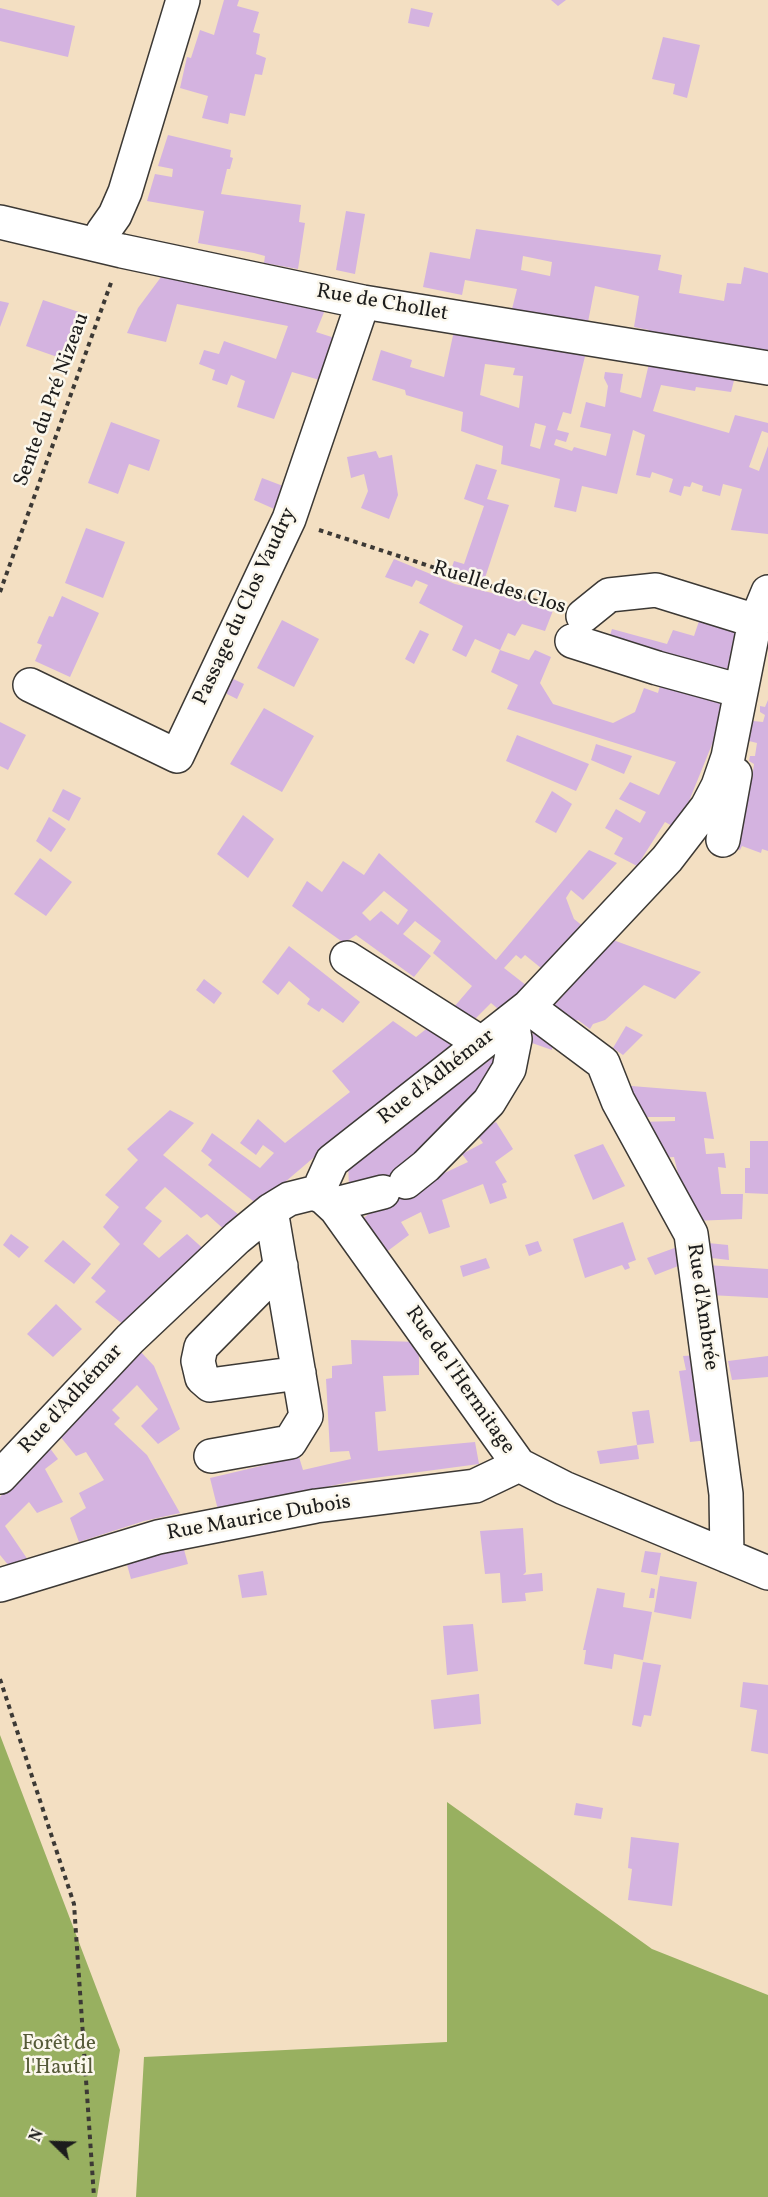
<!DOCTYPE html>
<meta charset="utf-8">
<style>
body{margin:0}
#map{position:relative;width:768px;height:2197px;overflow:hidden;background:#f3dfc2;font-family:Vollkorn,serif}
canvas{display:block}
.north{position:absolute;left:24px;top:2113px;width:60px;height:60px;-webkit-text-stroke:4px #fbf7ec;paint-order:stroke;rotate:293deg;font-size:16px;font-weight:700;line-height:24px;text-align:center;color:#1c1c1c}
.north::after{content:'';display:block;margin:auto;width:21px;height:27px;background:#1c1c1c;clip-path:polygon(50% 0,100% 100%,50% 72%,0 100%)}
</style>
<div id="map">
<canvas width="768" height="2197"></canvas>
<div class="north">N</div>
</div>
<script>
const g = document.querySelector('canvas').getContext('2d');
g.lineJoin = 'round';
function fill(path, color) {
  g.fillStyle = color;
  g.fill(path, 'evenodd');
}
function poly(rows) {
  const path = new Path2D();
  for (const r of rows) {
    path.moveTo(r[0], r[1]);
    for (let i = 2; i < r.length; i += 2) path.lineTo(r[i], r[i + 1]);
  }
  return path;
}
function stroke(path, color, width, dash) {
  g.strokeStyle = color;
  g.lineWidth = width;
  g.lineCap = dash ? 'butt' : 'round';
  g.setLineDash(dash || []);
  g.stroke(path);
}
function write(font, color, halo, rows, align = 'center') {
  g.font = font + ' Vollkorn,serif';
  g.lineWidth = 5;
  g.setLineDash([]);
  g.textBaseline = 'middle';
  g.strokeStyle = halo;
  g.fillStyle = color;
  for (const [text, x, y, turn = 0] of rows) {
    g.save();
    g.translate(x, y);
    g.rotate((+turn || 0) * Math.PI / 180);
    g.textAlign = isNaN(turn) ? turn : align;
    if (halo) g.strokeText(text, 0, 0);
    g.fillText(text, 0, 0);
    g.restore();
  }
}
const forest = poly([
 [0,1735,120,2050,97,2197,0,2197],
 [447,1802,652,1949,768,1995,768,2197,136,2197,144,2057,447,2042]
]);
const building = poly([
 [224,0,239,0,237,6,259,12,253,32,260,34,256,54,266,58,262,75,255,74,245,116,230,113,228,124,202,118,208,96,180,88,187,57,191,58,200,30,214,35],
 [551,0,566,0,558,6],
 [0,8,75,26,68,57,0,41],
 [411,8,433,13,429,27,408,23],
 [663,37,700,45,687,98,673,94,675,84,652,79],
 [168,135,231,150,230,157,233,158,230,169,227,169,221,194,301,205,299,222,305,223,298,269,264,263,265,256,254,253,198,243,204,211,147,201,155,174,172,177,173,169,158,166],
 [346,211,365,214,355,274,336,270],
 [476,229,661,255,658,270,682,275,679,293,724,301,727,283,741,284,744,267,768,273,768,354,649,333,649,330,634,327,639,296,595,286,588,322,512,309,517,289,465,280,462,295,423,287,430,252,470,259],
 [523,256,552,262,550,276,521,270],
 [164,273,327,305,316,332,341,340,330,383,292,372,274,419,237,407,245,381,231,375,227,385,212,380,215,370,199,364,204,350,219,354,224,341,276,359,288,326,177,304,166,342,127,333,138,308],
 [43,300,82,313,63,359,26,346],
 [0,301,9,303,0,327],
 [455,326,587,348,571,414,563,412,557,430,569,433,566,442,556,439,554,445,572,451,574,447,606,456,611,434,580,427,586,402,605,407,608,386,604,378,605,372,623,374,620,392,641,398,650,359,737,369,731,392,696,387,695,391,661,385,653,411,729,433,735,415,768,423,768,433,762,431,749,467,759,471,768,446,768,534,731,530,742,489,723,484,720,496,702,491,703,486,692,482,690,487,684,486,681,496,669,492,673,479,652,472,650,478,636,475,645,435,633,430,617,494,582,486,576,512,554,507,560,479,501,464,503,446,461,431,463,412,406,395,405,390,372,380,381,350,412,360,410,367,444,377],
 [485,364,515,368,513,375,523,376,519,408,480,395],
 [535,423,546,426,540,449,530,446],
 [111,422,160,440,149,471,129,464,118,494,88,483],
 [376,451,379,458,392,455,398,495,389,519,361,508,368,491,364,474,351,478,347,457],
 [476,464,497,470,487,499,509,505,484,581,451,570,454,561,464,564,484,506,464,499],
 [262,478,291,489,281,512,254,500],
 [86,528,125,542,103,598,65,583],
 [394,559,455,584,554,608,545,631,522,624,515,636,508,633,500,650,475,639,466,657,452,650,463,626,419,603,428,585,416,580,412,587,385,577],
 [62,596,99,613,70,677,35,661,42,645,37,643,49,616,53,617],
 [701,615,742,625,725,676,607,645,612,629,667,644,673,630,694,636],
 [282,620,319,639,294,687,257,668],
 [420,630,429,634,414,664,405,659],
 [500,650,529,660,535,650,551,657,540,683,553,704,613,723,635,712,644,688,658,693,663,674,725,692,715,737,687,806,674,827,665,822,637,866,614,854,623,838,605,828,616,809,640,823,646,812,619,799,630,782,659,795,676,762,507,709,518,685,491,672],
 [227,676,244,684,237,699,227,694],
 [768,700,768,851,762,849,761,853,742,846,740,850,732,847,732,819,744,820,746,805,742,804,743,797,748,798,750,787,745,785,747,779,752,779,754,764,749,761,750,756,755,756,757,743,749,741,753,721,763,722,765,715,760,712,760,706,765,707],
 [264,708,314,736,282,792,230,764],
 [0,722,26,735,8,770,0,766],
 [517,735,589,764,576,791,506,761],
 [596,744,632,756,624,774,591,760],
 [63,789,81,798,69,821,52,811],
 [552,791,572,804,556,833,535,822],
 [243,815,274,839,248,878,217,854],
 [49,817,66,829,51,852,36,841],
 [589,850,617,863,583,900,571,890,566,898,574,919,584,927,541,968,525,955,521,959,516,955,504,968,531,989,504,1014,491,1003,472,1022,454,1007,472,986,433,953,441,941,415,921,403,934,431,956,414,977,356,935,344,943,292,906,307,881,322,892,343,861,364,875,379,853,496,960],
 [384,891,408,910,398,925,381,911,370,921,362,913],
 [40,858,72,882,46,916,14,894],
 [613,940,701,972,675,999,644,985,605,1020,593,1024,590,1029,578,1020,565,1023,550,1010],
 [289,946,360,1002,343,1023,322,1008,319,1012,307,1004,310,999,289,981,278,995,262,982],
 [204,979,222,993,214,1004,196,990],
 [439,1019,467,1036,386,1096,258,1205,208,1165,212,1160,201,1151,212,1133,260,1168,274,1153,263,1145,256,1155,240,1143,258,1119,285,1143,350,1092,332,1071,393,1021,416,1037],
 [533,1024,554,1036,552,1050,532,1043],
 [626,1026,643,1035,623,1055,613,1048],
 [498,1054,438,1176,468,1162,462,1154,483,1143,476,1133,496,1122,513,1149,495,1162,507,1182,502,1184,507,1198,490,1204,483,1184,442,1200,450,1227,429,1234,421,1212,401,1222,409,1235,385,1253,360,1221,371,1212,363,1200,349,1188,348,1161],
 [619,1085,706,1092,714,1139,704,1138,706,1154,724,1153,726,1168,718,1167,721,1194,743,1194,742,1219,694,1221,683,1194,674,1157,659,1158,639,1122,675,1121,675,1117,635,1117],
 [170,1110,194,1123,163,1155,243,1218,228,1233,207,1214,201,1218,165,1187,156,1196,145,1208,162,1221,143,1244,159,1258,187,1234,208,1253,129,1329,95,1302,106,1291,91,1278,120,1244,103,1227,119,1207,105,1195,138,1160,127,1149],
 [750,1141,768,1141,768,1194,745,1193,745,1168,750,1168],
 [603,1144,625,1186,593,1200,574,1155],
 [623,1222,636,1260,628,1263,630,1268,625,1270,622,1265,585,1278,573,1239],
 [11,1234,29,1247,19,1258,3,1245],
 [63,1240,91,1264,74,1284,44,1261],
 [538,1241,542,1251,529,1256,525,1245],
 [698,1242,728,1245,729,1260,703,1257],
 [680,1246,686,1263,655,1275,647,1258],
 [486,1258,490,1268,463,1277,460,1266],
 [706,1265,768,1269,768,1298,709,1295],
 [56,1304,82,1329,53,1357,27,1334],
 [351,1340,419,1342,419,1375,383,1376,386,1411,375,1412,378,1451,475,1442,479,1464,359,1480,218,1510,210,1478,299,1457,303,1470,351,1459,349,1451,330,1452,326,1379,332,1378,332,1366,352,1364],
 [140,1351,154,1366,180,1429,158,1444,141,1426,158,1409,137,1385,112,1410,120,1418,114,1424,147,1455,180,1513,144,1521,79,1542,70,1518,86,1508,79,1493,104,1480,86,1452,76,1456,55,1430,122,1363,126,1367],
 [700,1355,709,1440,690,1442,679,1371,686,1370,683,1356],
 [768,1356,768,1377,732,1380,728,1361],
 [649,1410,654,1443,637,1445,632,1412],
 [46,1443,58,1459,45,1469,63,1502,37,1513,29,1502,5,1526,28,1560,9,1566,0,1555,0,1497],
 [637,1445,639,1459,600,1464,597,1451],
 [523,1528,526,1572,523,1575,542,1573,543,1591,525,1593,526,1601,502,1603,500,1573,485,1574,480,1531],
 [183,1546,188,1564,131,1579,126,1561],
 [645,1551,661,1553,657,1575,641,1572],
 [263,1571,267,1595,242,1598,238,1575],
 [660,1576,697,1582,691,1619,654,1612],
 [597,1588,625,1593,623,1607,652,1612,643,1660,614,1654,612,1669,584,1664,586,1650,583,1650],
 [651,1588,655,1589,654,1598,649,1598],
 [473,1624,478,1671,447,1675,443,1626],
 [643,1662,661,1665,651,1716,644,1715,641,1727,632,1725],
 [743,1682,768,1685,768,1754,751,1751,757,1710,740,1707],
 [479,1694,481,1724,434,1729,431,1700],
 [576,1803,603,1808,601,1819,574,1815],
 [631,1837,679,1843,672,1906,628,1900,632,1869,628,1868]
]);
const path = poly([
 [319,530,555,607],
 [0,592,112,280],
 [0,1679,74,1904,94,2197]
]);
const minor = poly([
 [0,222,122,251,363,302,768,368],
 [97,245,103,232,115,215,125,192,183,0],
 [583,616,609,595,656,590,756,621],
 [572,641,657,668,741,691],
 [30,685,177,756,289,519,363,302],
 [723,840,735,774],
 [347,958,481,1043],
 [528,1007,603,1063,618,1101,691,1234,726,1494,727,1556],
 [406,1182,426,1166,489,1102,509,1069,515,1039,512,1021],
 [323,1197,336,1209,519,1465,564,1488,768,1573],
 [332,1205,383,1192],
 [281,1266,201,1347,198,1361,202,1378,210,1385,299,1373],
 [211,1456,290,1442,306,1416,271,1210],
 [0,1477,130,1339,237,1238,271,1210,289,1199,313,1193,323,1197,322,1183,332,1161,528,1007,667,859,707,807,718,786,728,757,754,626,768,592],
 [0,1585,158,1537,316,1506,475,1486,519,1465]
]);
const streetNames = [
 ["Rue de Chollet",382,304,10],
 ["Sente du Pré Nizeau",53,400,-70],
 ["Ruelle des Clos",499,589,17],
 ["Passage du Clos Vaudry",246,607,-65],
 ["Rue d'Adhémar",437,1078,-38],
 ["Rue d'Ambrée",701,1307,82],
 ["Rue de l'Hermitage",459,1381,55],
 ["Rue d'Adhémar",72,1400,-47],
 ["Rue Maurice Dubois",259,1519,-10]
];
const parkNames = [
 ["Forêt de",59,2045],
 ["l'Hautil",59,2069]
];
fill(forest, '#98b060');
fill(building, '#d4b3e0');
stroke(minor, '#3c3935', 36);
stroke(path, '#3c3935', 4, [4.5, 4.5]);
stroke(minor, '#fff', 33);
write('21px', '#1c1c1c', '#fbf7ec', streetNames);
write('21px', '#555a38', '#fbf7ec', parkNames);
</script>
